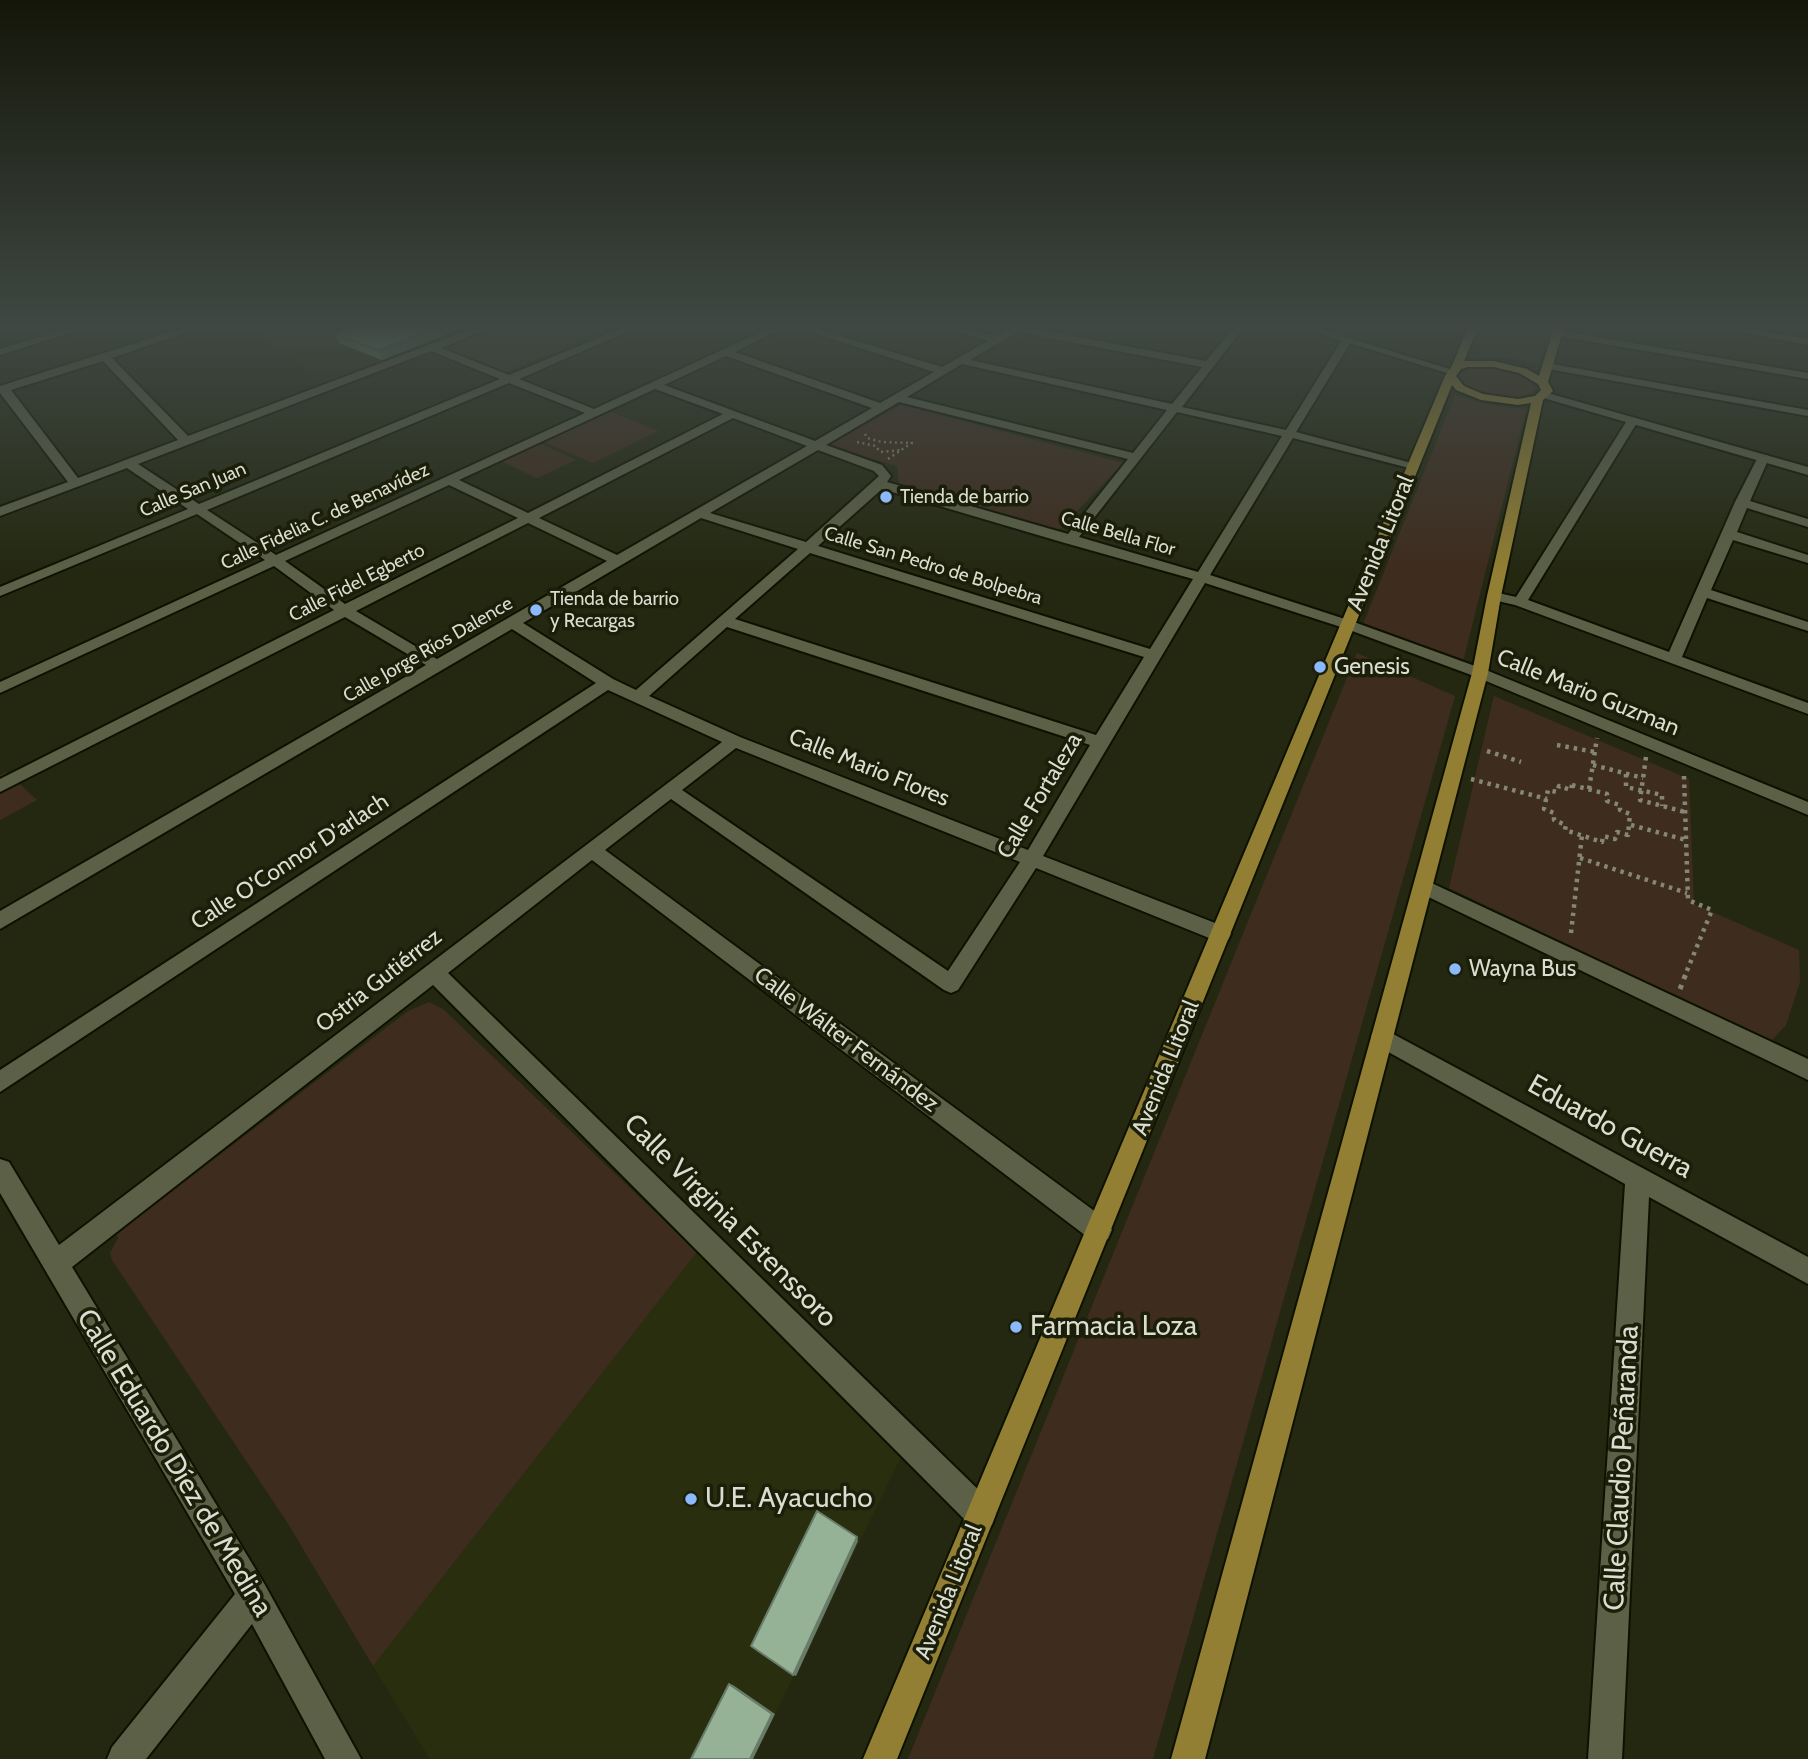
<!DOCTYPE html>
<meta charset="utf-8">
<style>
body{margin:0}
canvas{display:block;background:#242811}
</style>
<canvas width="1808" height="1759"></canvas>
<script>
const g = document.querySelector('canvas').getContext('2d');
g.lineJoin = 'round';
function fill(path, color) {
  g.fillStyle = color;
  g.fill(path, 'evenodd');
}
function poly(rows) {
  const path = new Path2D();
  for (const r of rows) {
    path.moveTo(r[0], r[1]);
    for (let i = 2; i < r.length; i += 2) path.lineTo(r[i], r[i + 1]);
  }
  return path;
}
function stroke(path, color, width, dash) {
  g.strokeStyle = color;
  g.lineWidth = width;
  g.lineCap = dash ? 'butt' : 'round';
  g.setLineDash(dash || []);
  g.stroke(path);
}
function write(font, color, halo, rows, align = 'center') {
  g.font = font + ' Cabin,sans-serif';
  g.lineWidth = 7;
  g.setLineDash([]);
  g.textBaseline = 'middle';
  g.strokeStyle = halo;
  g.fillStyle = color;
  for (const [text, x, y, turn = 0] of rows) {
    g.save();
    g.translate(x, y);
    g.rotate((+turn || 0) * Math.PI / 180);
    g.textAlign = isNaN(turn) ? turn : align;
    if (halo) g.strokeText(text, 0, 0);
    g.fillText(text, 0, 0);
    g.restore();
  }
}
const built = poly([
 [334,327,450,327,452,332,322,384,273,344],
 [697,1252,901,1457,753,1759,430,1759,373,1666]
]);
const green = poly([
 [251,327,334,327,273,344],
 [506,327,613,327,504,373,447,350],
 [1486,327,1548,327,1538,365,1509,358,1477,356],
 [1488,367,1523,376,1535,386,1534,391,1520,397,1495,396,1472,390,1459,380,1458,375,1468,369],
 [1455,395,1486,404,1526,410,1462,666,1363,624],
 [901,405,1123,463,1057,532,899,486,897,466,826,445],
 [599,407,658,431,593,463,534,438],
 [531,439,576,460,537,478,492,457],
 [1357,653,1455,696,1153,1759,908,1759],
 [1494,696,1689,779,1694,904,1799,950,1800,982,1786,1025,1771,1041,1449,888],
 [6,772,37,800,0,820,0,775],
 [429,1002,443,1009,697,1252,373,1666,287,1522,112,1260,110,1253,118,1238,116,1234,408,1011]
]);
const pathFar2 = poly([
 [865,434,867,438,882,442,913,443],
 [857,442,876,446,879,451],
 [881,452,901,450],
 [888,459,913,442]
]);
const pathFar1 = poly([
 [1557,745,1595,752],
 [1487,751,1521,762],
 [1646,757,1640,800,1685,812],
 [1593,765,1643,778],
 [1626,774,1626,787,1662,795,1662,806],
 [1684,776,1688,900,1712,910,1686,973],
 [1471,779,1547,799],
 [1572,785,1607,794,1607,801,1620,805,1620,810,1630,814,1628,835,1617,832,1615,839,1603,836,1602,842,1565,830,1566,825,1554,820,1554,813,1544,809,1548,790,1557,792,1559,786,1571,790,1572,785],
 [1589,789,1597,738],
 [1631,825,1686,840],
 [1580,858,1687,893],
 [1571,933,1582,835]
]);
const path = poly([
 [1680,989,1687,971]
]);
const minor = poly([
 [72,327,88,327,0,355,0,349,72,327],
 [186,327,202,327,112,358,188,436,476,327,491,327,441,348,509,375,624,327,638,327,519,379,594,409,772,327,785,327,735,352,880,403,934,372,795,327,811,327,942,367,988,341,943,327,960,327,995,336,1012,327,1024,327,1206,361,1234,327,1244,327,1182,407,1286,430,1343,338,1351,338,1352,340,1296,432,1419,465,1413,469,1293,438,1210,575,1354,622,1486,670,1808,802,1808,815,1474,676,1344,628,1205,583,1043,856,1228,928,1231,934,1228,940,1221,942,1214,940,1036,868,958,990,951,993,944,990,671,799,605,850,1108,1221,1112,1230,1108,1239,1099,1242,1090,1239,592,860,448,973,992,1503,996,1514,992,1525,981,1529,970,1525,433,985,72,1267,265,1585,361,1759,325,1759,252,1624,146,1759,107,1759,112,1747,235,1594,0,1193,0,1159,9,1162,59,1245,722,742,608,690,0,1092,0,1070,596,683,512,629,0,929,0,911,426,665,345,617,0,792,0,779,334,610,274,566,0,693,0,682,265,560,197,514,0,596,0,587,188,509,127,468,0,516,0,507,68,482,0,393,0,386,186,327],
 [1017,332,1202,367,1172,404,970,360,1017,332],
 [431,351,500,379,199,504,138,464,431,351],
 [726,356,872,408,815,441,664,385,726,356],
 [103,361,178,440,78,478,11,390,103,361],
 [962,364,1167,410,1133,453,907,397,962,364],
 [509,383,585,413,276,555,207,510,509,383],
 [655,389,723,414,528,513,459,480,655,389],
 [899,402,1128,459,1068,534,887,482,891,476,882,465,826,445,899,402],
 [1177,412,1282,436,1198,572,1079,537,1177,412],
 [733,418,807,446,617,555,539,518,733,418],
 [818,450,874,471,879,476,806,542,710,513,818,450],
 [449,485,518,518,345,604,285,561,449,485],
 [882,489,1065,543,1193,579,1150,649,818,546,882,489],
 [701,518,798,549,636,690,613,679,523,623,701,518],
 [528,523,607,561,437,659,356,611,528,523],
 [810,553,1144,657,1096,735,735,619,810,553],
 [727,627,1090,745,1028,850,740,737,649,696,727,627],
 [736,748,1020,862,948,971,682,790,736,748],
 [1713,327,1737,327,1808,339,1808,345,1713,327],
 [1557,330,1808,373,1808,379,1553,335,1552,333,1557,330],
 [1547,363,1808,410,1808,416,1543,368,1543,364,1547,363],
 [1628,419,1638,421,1528,600,1669,652,1735,502,1759,455,1767,455,1769,458,1750,501,1808,519,1808,527,1747,508,1737,532,1808,555,1808,563,1733,540,1711,590,1808,622,1808,631,1707,598,1682,657,1808,703,1808,714,1515,605,1489,599,1487,596,1494,592,1516,597,1628,419],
 [1423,879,1808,1059,1808,1080,1416,891,1413,886,1416,881,1423,879],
 [1382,1028,1808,1257,1808,1284,1649,1197,1622,1759,1588,1759,1625,1184,1374,1044,1371,1037,1374,1030,1382,1028]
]);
const secondary = poly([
 [1297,327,1313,327,1456,371,1447,373,1297,327],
 [1544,392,1808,467,1808,475,1540,397,1538,395,1544,392]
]);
const primary = poly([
 [1468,327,1478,327,1464,361,1494,361,1527,369,1539,376,1554,327,1564,327,1548,382,1553,391,1543,400,1501,596,1488,673,1205,1759,1171,1759,1472,673,1487,596,1531,403,1518,405,1481,400,1456,390,1452,385,897,1759,863,1759,1445,376,1452,366,1468,327],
 [1468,367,1494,367,1519,373,1538,384,1541,390,1535,396,1518,399,1483,394,1464,386,1456,376,1461,369,1468,367]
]);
const wall = poly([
 [352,327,455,327,456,330,382,360,339,343,335,334,353,328]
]);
const shadedWall = poly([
 [438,327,455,327,456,330,382,360,378,350],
 [857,1537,858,1541,796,1676,793,1675],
 [729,1684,733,1685,775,1714,753,1759,750,1759]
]);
const building = poly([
 [355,327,438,327,378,350,335,334,355,327],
 [817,1511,857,1537,793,1675,751,1646,817,1511],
 [729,1684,772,1714,750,1759,691,1759,729,1684]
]);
const markers = [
 [886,497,7,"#8cb9fc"],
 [536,610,7,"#8cb9fc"],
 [1320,667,7,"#8cb9fc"],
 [1455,969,7,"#8cb9fc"],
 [1016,1327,7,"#8cb9fc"],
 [691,1499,7,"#8cb9fc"]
];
const farStreetnames = [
 ["Calle San Juan",193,490,-23],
 ["Calle Fidelia C. de Benavídez",325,517,-25],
 ["Calle Bella Flor",1118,534,16],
 ["Calle San Pedro de Bolpebra",933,566,17],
 ["Calle Fidel Egberto",357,583,-27],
 ["Calle Jorge Ríos Dalence",428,650,-30]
];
const farPoinames = [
 ["Tienda de barrio",900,497],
 ["Tienda de barrio",550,599],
 ["y Recargas",550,621]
];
const streetNames = [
 ["Avenida Litoral",1381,543,-68],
 ["Calle Mario Guzman",1588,693,22],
 ["Calle Mario Flores",869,768,22],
 ["Calle Fortaleza",1040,796,-59],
 ["Calle O'Connor D'arlach",290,862,-33],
 ["Ostria Gutiérrez",379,981,-38],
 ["Calle Wálter Fernández",846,1040,37],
 ["Avenida Litoral",1166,1068,-68],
 ["Avenida Litoral",949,1592,-68]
];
const poiNames = [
 ["Genesis",1334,667],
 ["Wayna Bus",1469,969]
];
const nearStreetnames = [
 ["Eduardo Guerra",1610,1127,29],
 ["Calle Virginia Estenssoro",730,1221,45],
 ["Calle Eduardo Díez de Medina",174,1463,59],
 ["Calle Claudio Peñaranda",1622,1468,-87]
];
const nearPoinames = [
 ["Farmacia Loza",1030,1327],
 ["U.E. Ayacucho",705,1499]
];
fill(built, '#292e0f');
fill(green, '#3e2c1e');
stroke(minor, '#0d1100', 4);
stroke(secondary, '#0d1100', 4);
stroke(primary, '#0d1100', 4);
stroke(pathFar2, '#838774', 2.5, [2, 3.5]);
stroke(pathFar1, '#838774', 4.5, [3.5, 5]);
stroke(path, '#838774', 5, [4.5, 6]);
fill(minor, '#5b6047');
fill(secondary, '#5b6047');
fill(primary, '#927f33');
fill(wall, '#809881');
fill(shadedWall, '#687c69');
fill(building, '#95b196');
stroke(building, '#687c69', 2);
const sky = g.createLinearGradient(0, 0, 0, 573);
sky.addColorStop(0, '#141609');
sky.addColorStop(0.57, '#3f4843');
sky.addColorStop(1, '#3f484300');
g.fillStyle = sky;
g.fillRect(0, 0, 1808, 573);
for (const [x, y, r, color] of markers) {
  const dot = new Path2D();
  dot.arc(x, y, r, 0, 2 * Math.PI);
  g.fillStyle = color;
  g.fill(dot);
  stroke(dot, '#1b1e08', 2.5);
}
write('19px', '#daddcf', '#1b1e08', farStreetnames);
write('19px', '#daddcf', '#1b1e08', farPoinames, 'left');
write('23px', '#daddcf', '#1b1e08', streetNames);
write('23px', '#daddcf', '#1b1e08', poiNames, 'left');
write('28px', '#daddcf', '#1b1e08', nearStreetnames);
write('28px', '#daddcf', '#1b1e08', nearPoinames, 'left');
</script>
